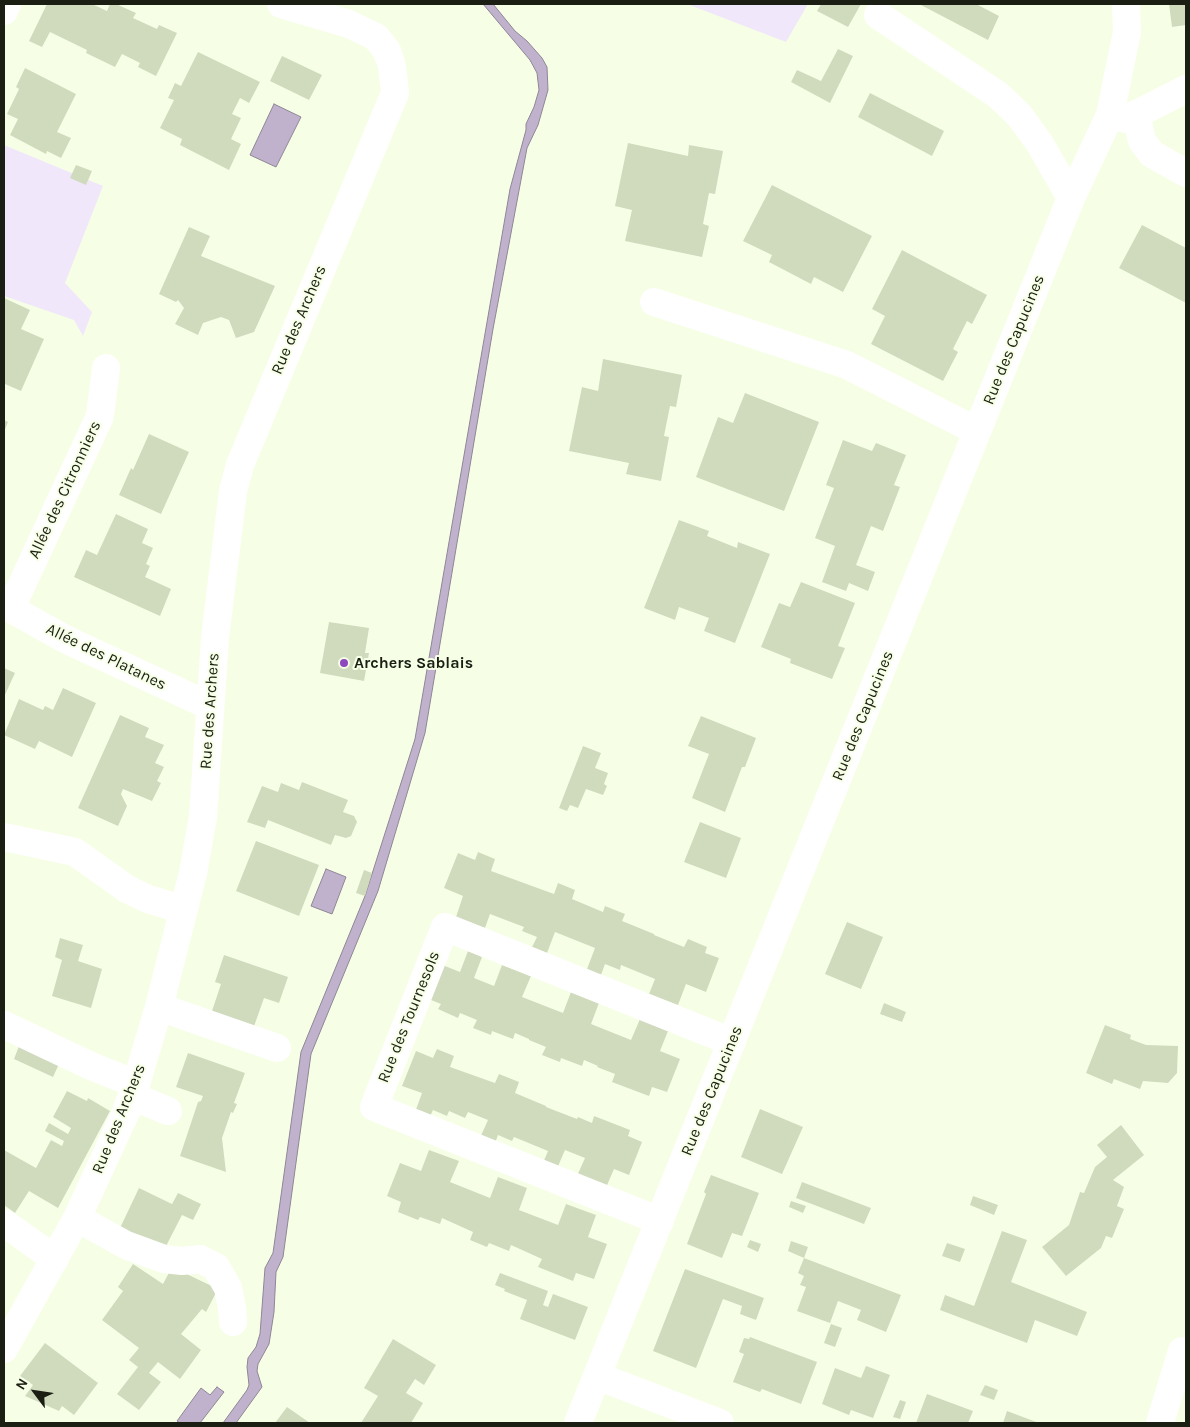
<!DOCTYPE html>
<meta charset="utf-8">
<style>
body{margin:0}
#map{position:relative;width:1190px;height:1427px;overflow:hidden;background:#f6ffe6;font-family:Karla,sans-serif}
canvas{display:block}
.frame{position:absolute;inset:0;border:5px solid #1b1e13;pointer-events:none}
.north{position:absolute;left:10px;top:1367px;width:50px;height:50px;-webkit-text-stroke:4px #f6ffe6;paint-order:stroke;rotate:301deg;font-size:14px;font-weight:700;line-height:20px;text-align:center;color:#1b1e13}
.north::after{content:'';display:block;margin:auto;width:18px;height:22px;background:#1b1e13;clip-path:polygon(50% 0,100% 100%,50% 72%,0 100%)}
</style>
<div id="map">
<canvas width="1190" height="1427"></canvas>
<div class="frame"></div>
<div class="north">N</div>
</div>
<script>
const g = document.querySelector('canvas').getContext('2d');
g.lineJoin = 'round';
function fill(path, color) {
  g.fillStyle = color;
  g.fill(path, 'evenodd');
}
function poly(rows) {
  const path = new Path2D();
  for (const r of rows) {
    path.moveTo(r[0], r[1]);
    for (let i = 2; i < r.length; i += 2) path.lineTo(r[i], r[i + 1]);
  }
  return path;
}
function stroke(path, color, width, dash) {
  g.strokeStyle = color;
  g.lineWidth = width;
  g.lineCap = dash ? 'butt' : 'round';
  g.setLineDash(dash || []);
  g.stroke(path);
}
function write(font, color, halo, rows, align = 'center') {
  g.font = font + ' Karla,sans-serif';
  g.lineWidth = 4;
  g.setLineDash([]);
  g.textBaseline = 'middle';
  g.strokeStyle = halo;
  g.fillStyle = color;
  for (const [text, x, y, turn = 0] of rows) {
    g.save();
    g.translate(x, y);
    g.rotate((+turn || 0) * Math.PI / 180);
    g.textAlign = isNaN(turn) ? turn : align;
    if (halo) g.strokeText(text, 0, 0);
    g.fillText(text, 0, 0);
    g.restore();
  }
}
const green = poly([
 [687,4,808,4,786,42],
 [4,145,103,186,65,283,92,312,83,336,74,320,4,296]
]);
const water = poly([
 [483,4,493,4,515,31,527,41,542,58,547,67,548,90,538,125,527,148,493,329,425,733,378,891,311,1054,283,1257,276,1272,274,1312,269,1344,258,1364,257,1371,262,1387,236,1423,223,1423,247,1390,249,1385,247,1367,248,1358,256,1347,260,1334,265,1268,273,1253,301,1052,365,896,415,739,510,189,526,130,526,124,534,107,539,90,537,73,530,60,483,4],
 [274,104,301,117,276,167,250,155,274,104],
 [326,869,346,877,332,914,311,906,326,869],
 [217,1387,224,1392,200,1423,180,1423,177,1421,201,1388,210,1395,217,1387]
]);
const building = poly([
 [47,4,92,4,107,11,110,4,116,4,136,13,133,18,157,29,159,25,177,33,156,76,138,67,140,63,122,54,115,67,86,53,87,50,50,32,42,47,29,41],
 [821,4,861,4,848,27,817,11],
 [919,4,976,4,999,16,988,40],
 [1169,4,1186,4,1186,25,1172,27],
 [838,49,853,56,830,103,791,82,797,70,821,81],
 [198,52,260,82,249,103,240,98,232,114,241,118,231,139,241,144,229,170,180,145,182,139,160,128,174,100,168,98,175,83,181,86],
 [282,56,322,75,309,100,270,81],
 [25,68,76,94,57,132,71,138,61,158,47,151,46,154,10,135,18,119,7,114,19,89,16,87],
 [870,93,944,131,932,156,858,117],
 [628,143,688,156,689,145,723,151,715,194,709,193,703,224,709,226,702,257,625,241,632,210,615,206],
 [76,165,92,171,86,185,70,178],
 [772,185,872,236,843,292,814,277,811,284,769,262,772,255,743,241],
 [1142,225,1186,248,1186,303,1119,268],
 [189,227,210,236,201,256,275,286,254,332,236,338,229,320,221,317,203,323,198,335,175,324,184,308,178,300,176,302,159,294],
 [902,250,987,295,972,324,967,321,953,349,958,352,943,381,871,344,885,316,872,309],
 [4,298,30,310,21,329,44,339,21,391,5,384,4,386],
 [603,359,682,375,676,407,670,406,664,436,669,437,661,481,626,474,629,463,569,451,582,387,598,391],
 [745,393,819,422,784,511,696,477,718,417,733,423],
 [4,420,8,422,4,432],
 [149,434,189,452,161,514,119,495,131,468,133,470],
 [843,440,872,451,876,443,906,455,894,485,900,487,883,531,871,526,856,565,875,572,868,591,849,583,846,591,822,582,835,546,815,538,834,488,826,485],
 [116,514,148,529,142,543,153,548,146,564,150,566,145,577,171,589,160,616,74,577,86,550,97,555],
 [679,520,709,531,707,536,737,548,738,542,770,554,735,643,704,631,709,618,679,607,675,620,644,608],
 [801,582,855,603,838,646,845,648,832,679,790,663,791,659,761,647,779,603,790,607],
 [329,622,369,628,365,653,369,653,364,681,320,673],
 [4,668,15,673,4,697],
 [63,688,96,703,72,757,39,741,35,749,4,735,19,699,43,710,45,706,53,710],
 [120,715,149,728,145,737,164,745,155,763,164,767,157,781,161,783,152,801,123,789,121,794,127,806,118,826,78,808],
 [701,716,756,738,745,767,742,767,725,812,692,798,709,754,688,746],
 [583,746,601,753,595,768,608,773,604,784,607,786,603,795,586,789,578,808,570,805,567,811,559,808],
 [302,782,348,800,343,812,354,816,357,822,351,836,346,838,335,835,331,845,268,820,265,828,247,822,262,786,278,792,281,783,299,790],
 [700,822,741,838,726,878,684,862],
 [256,841,319,865,299,916,236,891],
 [478,852,495,859,491,871,554,894,558,883,575,890,572,899,603,912,605,906,625,914,622,921,654,934,654,935,684,947,688,939,707,947,705,953,719,958,706,992,686,984,678,1005,649,994,655,979,621,965,620,970,605,964,601,975,587,969,595,948,555,932,547,953,532,947,537,937,522,931,524,927,490,914,485,928,456,917,463,896,444,888,458,853,475,860],
 [364,870,372,873,365,896,356,893],
 [847,922,883,937,861,989,825,974],
 [60,938,83,945,78,961,102,969,91,1008,52,996,62,960,55,957],
 [468,951,482,957,474,978,494,986,502,965,531,976,522,997,563,1013,571,992,599,1003,591,1024,631,1040,640,1019,668,1031,660,1051,680,1059,667,1092,652,1087,649,1096,612,1082,615,1074,597,1067,598,1066,584,1060,582,1066,561,1058,560,1062,542,1055,546,1047,529,1040,529,1039,515,1033,513,1039,492,1031,491,1035,473,1028,477,1020,460,1013,458,1018,438,1009,441,1004,426,998,440,964,460,972],
 [224,955,288,977,279,1003,264,998,252,1032,210,1017,221,984,215,982],
 [884,1003,906,1012,902,1022,880,1014],
 [1105,1025,1131,1035,1130,1039,1146,1045,1178,1046,1177,1073,1168,1083,1143,1081,1140,1089,1114,1079,1112,1084,1086,1073],
 [19,1046,59,1064,53,1077,14,1059],
 [437,1049,454,1056,450,1067,495,1083,499,1074,519,1082,515,1093,546,1106,546,1107,577,1119,578,1117,592,1123,594,1116,630,1130,628,1136,642,1142,629,1175,614,1169,605,1190,576,1178,585,1158,565,1150,556,1171,542,1165,548,1151,514,1137,512,1141,498,1135,494,1146,479,1140,488,1120,468,1112,465,1118,449,1111,447,1116,433,1110,428,1121,414,1115,422,1093,402,1086,416,1051,433,1058],
 [188,1053,245,1073,234,1103,237,1104,233,1113,231,1112,222,1138,226,1172,180,1156,198,1102,201,1101,203,1096,176,1087],
 [67,1091,87,1101,88,1098,110,1111,58,1208,29,1191,15,1213,4,1205,4,1150,36,1168,51,1140,62,1146,64,1141,45,1131,49,1123,68,1134,71,1128,53,1117],
 [760,1109,803,1127,782,1174,741,1157],
 [1121,1125,1144,1155,1113,1180,1124,1187,1117,1206,1124,1209,1112,1238,1106,1236,1101,1248,1066,1276,1042,1247,1069,1225,1080,1192,1084,1193,1095,1167,1107,1157,1097,1145],
 [429,1150,459,1161,450,1182,490,1198,498,1177,527,1188,519,1210,558,1225,566,1204,596,1215,588,1237,607,1244,594,1279,576,1273,573,1281,538,1267,542,1259,511,1245,509,1251,489,1243,487,1247,470,1240,473,1232,442,1218,440,1224,420,1217,418,1220,398,1212,401,1202,387,1196,400,1163,421,1171],
 [711,1175,759,1193,742,1236,732,1233,722,1258,687,1244,706,1194,704,1192],
 [802,1182,871,1208,864,1224,796,1198],
 [139,1188,172,1204,178,1193,201,1204,193,1220,182,1215,164,1250,120,1228],
 [973,1196,998,1205,994,1215,970,1205],
 [791,1201,806,1206,803,1213,789,1207],
 [1002,1231,1027,1240,1011,1282,1087,1312,1077,1336,1035,1320,1027,1343,940,1310,945,1295,974,1306],
 [750,1240,761,1244,758,1252,747,1247],
 [791,1241,808,1247,804,1258,901,1295,886,1332,857,1320,861,1310,838,1301,830,1323,797,1311,806,1287,800,1285,804,1276,798,1273,804,1258,788,1251],
 [947,1243,965,1249,960,1262,942,1256],
 [133,1264,163,1284,172,1267,218,1289,206,1312,202,1309,181,1334,201,1350,180,1379,158,1362,149,1373,161,1382,139,1410,117,1394,138,1367,129,1360,139,1348,102,1320,123,1291,118,1287],
 [685,1269,764,1298,756,1320,740,1314,742,1306,723,1299,696,1368,653,1351],
 [500,1273,548,1291,543,1305,548,1307,553,1294,588,1307,575,1340,520,1319,527,1300,504,1291,505,1289,495,1285],
 [831,1324,842,1328,835,1347,824,1343],
 [750,1337,817,1362,801,1404,762,1389,760,1392,733,1382,744,1354,739,1352,744,1338,749,1339],
 [393,1339,436,1365,424,1385,415,1379,406,1393,423,1403,411,1423,361,1423,378,1396,364,1388],
 [45,1343,98,1383,74,1415,62,1406,59,1411,25,1396,33,1385,20,1376],
 [866,1366,890,1375,873,1418,851,1410,849,1415,822,1404,835,1368,861,1378],
 [985,1385,998,1390,994,1400,980,1395],
 [927,1394,973,1411,968,1423,916,1423],
 [900,1400,906,1402,900,1419,893,1417],
 [287,1407,310,1423,275,1423],
 [1007,1411,1039,1423,1003,1423]
]);
const minor = poly([
 [4,11,7,4],
 [878,15,998,95,1019,115,1040,144,1071,198],
 [1136,114,1142,141,1152,154,1186,173],
 [1110,115,1127,119,1186,89],
 [654,302,847,365,977,431],
 [4,605,67,640,210,706],
 [11,608,100,416,106,368],
 [4,837,75,852,127,889,148,899,184,910],
 [159,1007,277,1048],
 [4,1025,91,1066,136,1084],
 [132,1096,168,1111],
 [77,1218,126,1245,164,1259,182,1261,200,1259,216,1267,228,1288,232,1308,233,1322],
 [660,1221,374,1107,445,927,732,1042],
 [4,1223,55,1259],
 [4,1349,77,1218,126,1112,136,1084,159,1007,193,873,203,817,215,638,233,491,240,465,395,93,392,66,387,51,376,37,349,24,281,4],
 [597,1376,720,1423],
 [578,1423,1071,198,1110,115,1127,32,1126,4],
 [1160,1423,1182,1351]
]);
const markers = [
 [344,663,5,"#8d49bd"]
];
const streetNames = [
 ["Rue des Archers",299,320,-67],
 ["Rue des Capucines",1014,340,-68],
 ["Allée des Citronniers",65,490,-65],
 ["Allée des Platanes",106,657,26],
 ["Rue des Archers",210,711,-86],
 ["Rue des Capucines",863,716,-68],
 ["Rue des Tournesols",409,1017,-68],
 ["Rue des Capucines",712,1091,-68],
 ["Rue des Archers",119,1119,-68]
];
const poiNames = [
 ["Archers Sablais",354,663]
];
fill(green, '#f1e7fb');
fill(water, '#c0b2cd');
stroke(water, '#8e8695', 1);
fill(building, '#d0dbbd');
stroke(minor, '#fff', 28);
for (const [x, y, r, color] of markers) {
  const dot = new Path2D();
  dot.arc(x, y, r, 0, 2 * Math.PI);
  g.fillStyle = color;
  g.fill(dot);
  stroke(dot, '#f6ffe6', 2);
}
write('16px', '#1b1e13', '#f6ffe6', streetNames);
write('bold 16px', '#1b1e13', '#f6ffe6', poiNames, 'left');
</script>
